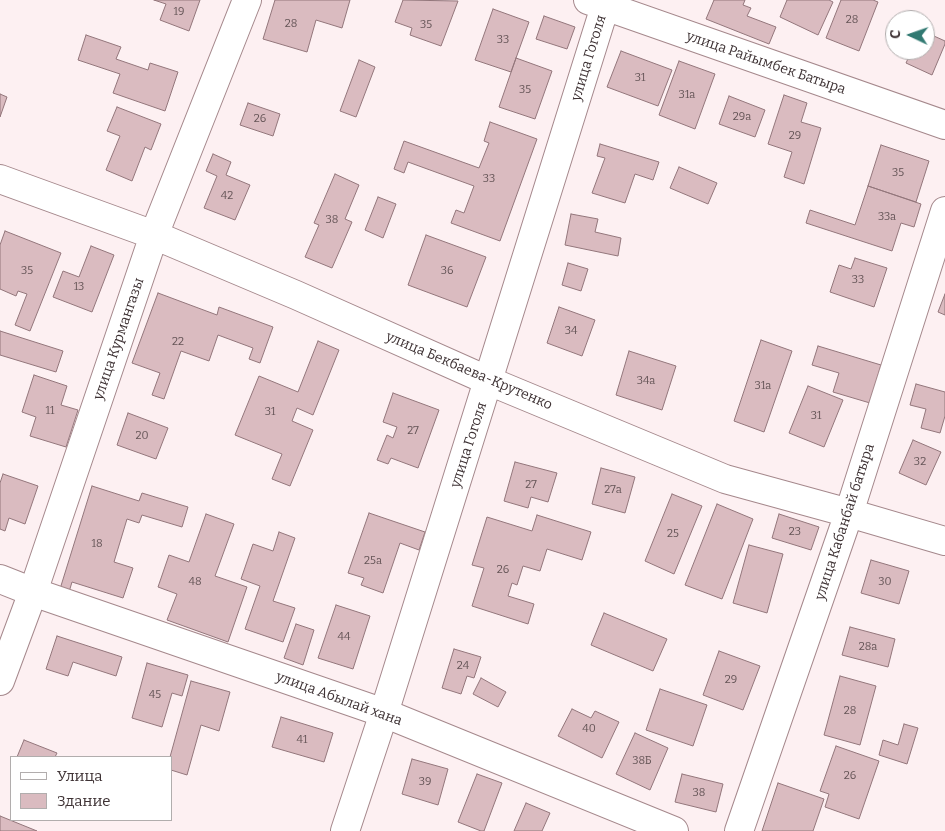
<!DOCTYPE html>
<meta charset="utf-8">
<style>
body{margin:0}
#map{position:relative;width:945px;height:831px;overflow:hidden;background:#fdf0f2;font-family:Bitter,serif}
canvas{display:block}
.legend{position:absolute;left:10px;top:756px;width:162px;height:65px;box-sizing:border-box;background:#fff;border:1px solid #b1adad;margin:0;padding:6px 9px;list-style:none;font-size:15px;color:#3d3133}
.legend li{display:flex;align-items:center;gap:10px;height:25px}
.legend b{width:25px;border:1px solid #b1adad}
.north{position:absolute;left:885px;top:10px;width:50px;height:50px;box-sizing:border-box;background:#fff;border:1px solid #b1adad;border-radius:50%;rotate:273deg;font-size:14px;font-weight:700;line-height:20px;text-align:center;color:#3d3133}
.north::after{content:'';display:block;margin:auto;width:18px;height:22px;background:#317972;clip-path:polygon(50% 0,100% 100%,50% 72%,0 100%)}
</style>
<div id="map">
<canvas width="945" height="831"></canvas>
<ul class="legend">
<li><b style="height:6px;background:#fff"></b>Улица</li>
<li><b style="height:14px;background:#dabbc0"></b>Здание</li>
</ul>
<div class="north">С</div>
</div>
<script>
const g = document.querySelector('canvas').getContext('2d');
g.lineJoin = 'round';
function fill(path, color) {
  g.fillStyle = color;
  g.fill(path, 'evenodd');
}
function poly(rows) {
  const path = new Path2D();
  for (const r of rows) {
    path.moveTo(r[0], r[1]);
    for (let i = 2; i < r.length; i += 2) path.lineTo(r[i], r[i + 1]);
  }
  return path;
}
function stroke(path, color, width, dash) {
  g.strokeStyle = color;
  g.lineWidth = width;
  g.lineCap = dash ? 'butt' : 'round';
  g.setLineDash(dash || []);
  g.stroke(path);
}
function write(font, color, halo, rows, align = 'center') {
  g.font = font + ' Bitter,serif';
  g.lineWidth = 4.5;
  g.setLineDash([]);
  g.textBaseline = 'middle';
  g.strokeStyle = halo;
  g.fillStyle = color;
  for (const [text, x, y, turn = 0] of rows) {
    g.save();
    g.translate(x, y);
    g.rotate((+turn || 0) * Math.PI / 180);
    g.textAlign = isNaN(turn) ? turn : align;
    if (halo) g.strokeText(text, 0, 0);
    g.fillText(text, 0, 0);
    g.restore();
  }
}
const building = poly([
 [154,0,200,0,189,31,160,20,166,4,154,0],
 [275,0,350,0,342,28,316,20,307,52,263,39,275,0],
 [403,0,458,1,441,46,410,35,412,28,395,22,403,0],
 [714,0,745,0,743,5,751,8,747,16,776,27,769,44,706,19,714,0],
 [787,0,829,0,833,2,818,35,780,17,787,0],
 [841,0,873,0,878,2,859,51,826,38,841,0],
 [493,9,529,22,511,72,475,60,493,9],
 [544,16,575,27,567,49,536,39,544,16],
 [925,32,945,41,945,44,932,75,906,63,912,50,925,50,925,32],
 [86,35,121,47,116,59,148,70,150,63,178,72,165,111,113,93,120,74,78,60,86,35],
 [621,51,672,70,658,106,607,87,621,51],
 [516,58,552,71,535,119,499,107,516,58],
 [359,60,375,67,356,117,340,111,359,60],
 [679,61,715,74,695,129,659,115,679,61],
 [0,94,7,97,0,117,0,94],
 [784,95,807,103,801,122,821,128,804,184,784,177,792,152,768,144,784,95],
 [729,96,765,110,755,137,719,124,729,96],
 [248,103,280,114,273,136,240,125,248,103],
 [117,107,161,124,151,150,145,147,132,181,106,170,120,136,107,131,117,107],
 [490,122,537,139,500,241,451,223,456,210,464,213,474,186,408,162,404,173,394,169,404,141,479,168,489,143,484,141,490,122],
 [600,144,659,162,653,180,635,174,625,203,592,193,605,158,597,156,600,144],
 [881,145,929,161,916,202,868,186,881,145],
 [213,154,231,162,226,175,250,185,235,220,204,208,217,176,206,171,213,154],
 [679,167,717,183,708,204,670,188,679,167],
 [335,174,359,185,345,219,352,222,332,268,305,257,319,225,314,223,335,174],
 [868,186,921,204,914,227,901,223,892,251,806,223,810,210,855,225,868,186],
 [378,197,396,204,383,238,365,230,378,197],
 [571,214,598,219,595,232,621,238,618,256,565,245,571,214],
 [5,231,61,253,30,331,15,325,27,294,18,291,16,296,0,289,0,245,5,231],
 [426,235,486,257,467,307,408,285,426,235],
 [91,246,114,255,92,312,53,297,63,271,79,277,91,246],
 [855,258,887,268,874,307,830,292,839,265,851,269,855,258],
 [568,263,588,269,581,291,562,285,568,263],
 [158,293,217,315,219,307,273,327,260,363,249,359,253,348,218,335,209,361,181,351,164,399,152,395,160,373,132,363,158,293],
 [945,294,945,315,938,312,945,294],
 [559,307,595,320,582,356,547,343,559,307],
 [0,331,63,351,56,372,0,355,0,331],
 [761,340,792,351,764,432,734,421,761,340],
 [318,341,339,350,313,415,297,408,292,421,313,430,290,486,272,479,282,454,235,435,259,376,298,392,318,341],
 [818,346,881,365,870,403,833,392,839,373,812,365,818,346],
 [629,351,676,366,662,410,616,395,629,351],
 [34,375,67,386,61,405,78,410,66,447,30,436,36,417,22,412,34,375],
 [916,384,945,392,945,416,940,433,921,428,926,409,910,405,916,384],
 [808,386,843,400,824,447,789,433,808,386],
 [393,393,439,410,418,468,391,458,388,464,377,460,387,435,393,438,397,427,383,422,393,393],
 [128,413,168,428,156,459,117,445,128,413],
 [913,440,941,452,926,485,899,473,913,440],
 [515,462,557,473,548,502,531,497,528,508,504,501,515,462],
 [601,468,635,477,625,513,592,504,601,468],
 [3,474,38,486,25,524,9,518,5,531,0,529,0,483,3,474],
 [92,486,139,501,142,493,188,507,182,527,142,515,139,523,127,519,114,562,133,568,123,598,72,582,69,592,60,589,92,486],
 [672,494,702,506,674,574,645,561,672,494],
 [717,504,753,519,722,599,685,585,717,504],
 [369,513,425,532,419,550,400,543,383,593,361,585,364,578,348,573,369,513],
 [206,514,234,524,215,576,247,587,228,642,167,620,177,594,158,587,169,555,189,562,206,514],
 [779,514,819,527,811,550,772,538,779,514],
 [537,515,591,532,582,560,547,549,540,571,523,566,517,585,512,583,508,596,534,604,528,624,472,606,484,568,472,565,487,517,532,531,537,515],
 [279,532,295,538,273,601,295,608,283,642,245,629,260,586,241,579,253,544,273,551,279,532],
 [749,545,783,554,767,613,733,603,749,545],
 [871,560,909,571,899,604,861,593,871,560],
 [336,605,370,616,353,669,318,658,336,605],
 [604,613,667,639,653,671,591,645,604,613],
 [296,624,314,630,303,665,284,658,296,624],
 [850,627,895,639,888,667,842,655,850,627],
 [57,636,122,657,116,676,73,662,68,676,46,669,57,636],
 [454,649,481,657,474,678,467,676,461,694,442,688,454,649],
 [719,651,760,666,743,710,703,695,719,651],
 [147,663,188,675,182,696,172,693,162,727,132,718,147,663],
 [840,676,876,686,860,745,824,735,840,676],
 [481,678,506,692,498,707,473,694,481,678],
 [191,681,230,692,219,731,201,725,187,775,171,770,171,757,170,757,191,681],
 [660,689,707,705,693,746,646,730,660,689],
 [572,709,591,718,595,711,619,722,602,758,558,736,572,709],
 [281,717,333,733,324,762,272,747,281,717],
 [904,724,918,728,907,764,879,755,883,740,898,745,904,724],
 [635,733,668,748,650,790,616,774,635,733],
 [24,740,57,753,55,757,17,757,24,740],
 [836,746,879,761,859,819,825,807,829,794,820,791,836,746],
 [412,759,448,769,438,805,402,794,412,759],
 [477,774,502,783,484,831,481,831,458,822,477,774],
 [682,774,723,784,716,812,675,802,682,774],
 [778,783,824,799,813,831,762,831,778,783],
 [526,803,550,813,542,831,514,831,526,803],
 [0,816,37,831,0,831,0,816]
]);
const minor = poly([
 [588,0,945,125],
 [0,179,154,235,296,295,489,381,725,479,849,513,945,541],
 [0,681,33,592,154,235,247,0],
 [345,831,384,713,607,0],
 [739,831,849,513,945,211]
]);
const tertiary = poly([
 [0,579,33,592,384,713,674,831]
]);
const numberNames = [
 ["19",179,12],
 ["28",852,20],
 ["28",291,24],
 ["35",426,25],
 ["33",503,40],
 ["31",640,78],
 ["35",525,90],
 ["31а",687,95],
 ["29а",742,117],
 ["26",260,119],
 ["29",795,136],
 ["35",898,173],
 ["33",489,179],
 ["42",227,196],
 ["33а",887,217],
 ["38",332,220],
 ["35",27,271],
 ["36",447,271],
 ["33",858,280],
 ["13",79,287],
 ["34",571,331],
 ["22",178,342],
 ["34а",646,381],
 ["31а",763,386],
 ["11",50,411],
 ["31",270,412],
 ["31",816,416],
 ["27",413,431],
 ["20",142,436],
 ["32",920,462],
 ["27",531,485],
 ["27а",613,490],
 ["23",795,532],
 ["25",673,534],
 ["18",97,544],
 ["25а",373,561],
 ["26",503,570],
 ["48",195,582],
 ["30",885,582],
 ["44",344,637],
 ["28а",868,647],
 ["24",463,666],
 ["29",731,680],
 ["45",155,695],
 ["28",850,711],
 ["40",589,729],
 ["41",302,740],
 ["38Б",642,761],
 ["26",850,776],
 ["39",425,782],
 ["38",699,793]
];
const streetNames = [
 ["улица Гоголя",589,58,-73],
 ["улица Райымбек Батыра",766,63,19],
 ["улица Курмангазы",119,339,-71],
 ["улица Бекбаева-Крутенко",469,371,23],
 ["улица Гоголя",469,445,-72],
 ["улица Кабанбай батыра",845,522,-72],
 ["улица Абылай хана",339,699,20]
];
fill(building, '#dabbc0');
stroke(building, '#93767b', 1);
stroke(minor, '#a5888c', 30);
stroke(tertiary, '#a5888c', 30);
stroke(minor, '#fff', 28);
stroke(tertiary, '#fff', 28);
write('11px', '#645456', null, numberNames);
write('14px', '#3d3133', '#fff', streetNames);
</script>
